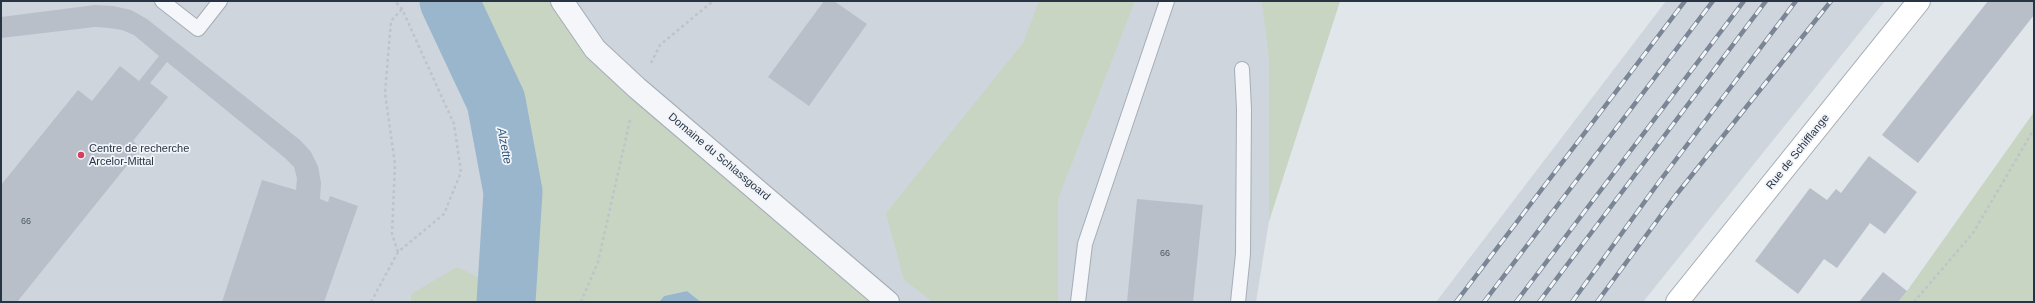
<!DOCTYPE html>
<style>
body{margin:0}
#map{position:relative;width:2035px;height:303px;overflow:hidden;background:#e1e6eb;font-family:Arial,sans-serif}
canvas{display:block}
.frame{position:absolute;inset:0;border:2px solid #283444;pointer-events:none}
</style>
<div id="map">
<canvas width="2035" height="303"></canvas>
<div class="frame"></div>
</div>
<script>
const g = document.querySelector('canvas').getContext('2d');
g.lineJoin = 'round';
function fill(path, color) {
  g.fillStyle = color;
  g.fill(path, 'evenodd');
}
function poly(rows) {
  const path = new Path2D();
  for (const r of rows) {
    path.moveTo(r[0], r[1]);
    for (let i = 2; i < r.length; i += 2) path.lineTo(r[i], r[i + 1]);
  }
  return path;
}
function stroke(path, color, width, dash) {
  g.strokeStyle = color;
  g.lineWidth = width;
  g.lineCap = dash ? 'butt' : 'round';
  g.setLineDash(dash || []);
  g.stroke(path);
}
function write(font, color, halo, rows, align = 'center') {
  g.font = font + ' Arial,sans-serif';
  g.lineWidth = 3.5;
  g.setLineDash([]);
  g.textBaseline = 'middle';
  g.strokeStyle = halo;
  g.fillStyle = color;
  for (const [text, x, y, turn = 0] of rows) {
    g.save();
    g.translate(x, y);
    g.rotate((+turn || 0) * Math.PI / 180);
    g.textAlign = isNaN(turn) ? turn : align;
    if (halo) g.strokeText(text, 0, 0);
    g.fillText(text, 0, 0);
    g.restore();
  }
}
const built = poly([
 [1,1,449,1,496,101,513,192,507,298,480,278,411,294,410,302,1,302],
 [562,1,1340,1,1269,221,1256,302,888,302,637,88],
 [1666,1,1885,1,1643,302,1436,302]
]);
const green = poly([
 [449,1,562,1,567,11,888,302,701,302,687,291,664,296,659,302,410,302,411,294,457,267,480,278,507,298,513,192,496,101],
 [1039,1,1135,1,1058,199,1058,300,1057,302,933,302,904,280,886,213,1023,43],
 [1262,1,1340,1,1269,221,1269,59],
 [2034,112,2034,302,1898,302,1907,291]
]);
const water = poly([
 [687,291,701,302,659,302,664,296]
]);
const river = poly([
 [449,1,496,101,513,192,506,302]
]);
const building = poly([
 [824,1,834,1,867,24,809,106,768,77],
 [1988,1,2034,1,2034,15,1918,163,1882,135],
 [95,5,113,6,131,10,147,19,300,140,311,152,318,166,321,183,320,199,328,202,330,196,358,206,324,302,222,302,262,180,296,190,297,178,294,167,285,158,167,62,150,83,168,97,133,141,141,148,17,302,1,302,1,185,78,90,92,101,120,66,139,81,159,56,134,35,122,30,109,28,95,27,1,38,1,17],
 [1869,156,1917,192,1885,234,1870,223,1837,268,1824,259,1798,294,1755,261,1810,188,1827,200,1836,189,1841,193],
 [1137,199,1203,205,1193,302,1127,302],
 [1883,272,1907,291,1898,302,1859,302]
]);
const path = poly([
 [651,63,660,45,713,1],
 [398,252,392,234,395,164,385,93,391,21,402,9],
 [371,302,398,252,444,214,461,172,454,124,402,9,395,1],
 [581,302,598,262,630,120],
 [1914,302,1973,233,2034,129]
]);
const lane = poly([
 [162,1,198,29,220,1],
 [1078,302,1085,244,1167,1],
 [1238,302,1243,254,1244,109,1242,69]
]);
const street = poly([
 [562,1,595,49,637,88,888,302]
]);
const secondary = poly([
 [1677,302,1919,1]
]);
const rail = poly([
 [1456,302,1685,1],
 [1484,302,1713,1],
 [1516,302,1744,1],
 [1539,302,1766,1],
 [1572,302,1659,182,1796,1],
 [1597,302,1676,195,1831,1]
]);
const markers = [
 [81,155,4,"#d73f60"]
];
const numberNames = [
 ["66",26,222],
 ["66",1165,254]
];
const poiNames = [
 ["Centre de recherche",89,149],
 ["Arcelor-Mittal",89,162]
];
const streetNames = [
 ["Rue de Schifflange",1798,152,-51],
 ["Domaine du Schlassgoard",719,157,40]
];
const waterNames = [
 ["Alzette",504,146,79]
];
fill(built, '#cfd5dd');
fill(green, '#c8d5c2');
fill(water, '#9ab6cd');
stroke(river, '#9ab6cd', 59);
fill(building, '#b8bfc9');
stroke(lane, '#a6adb6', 16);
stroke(street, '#a6adb6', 24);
stroke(secondary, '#a6adb6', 24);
stroke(path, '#bfc4ca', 2.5, [3, 3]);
stroke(lane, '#f4f6f9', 14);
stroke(street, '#f4f6f9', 22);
stroke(secondary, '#fff', 22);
stroke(rail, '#7a8695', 4.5);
stroke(rail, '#f1f4f8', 3, [9]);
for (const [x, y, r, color] of markers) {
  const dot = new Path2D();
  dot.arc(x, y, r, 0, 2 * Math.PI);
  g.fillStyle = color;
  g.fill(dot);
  stroke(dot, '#f1f4f8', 1.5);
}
write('9px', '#4c5765', null, numberNames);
write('11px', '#283444', '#f1f4f8', poiNames, 'left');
write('11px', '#283444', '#f1f4f8', streetNames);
write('italic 12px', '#2f567b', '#f1f4f8', waterNames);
</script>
